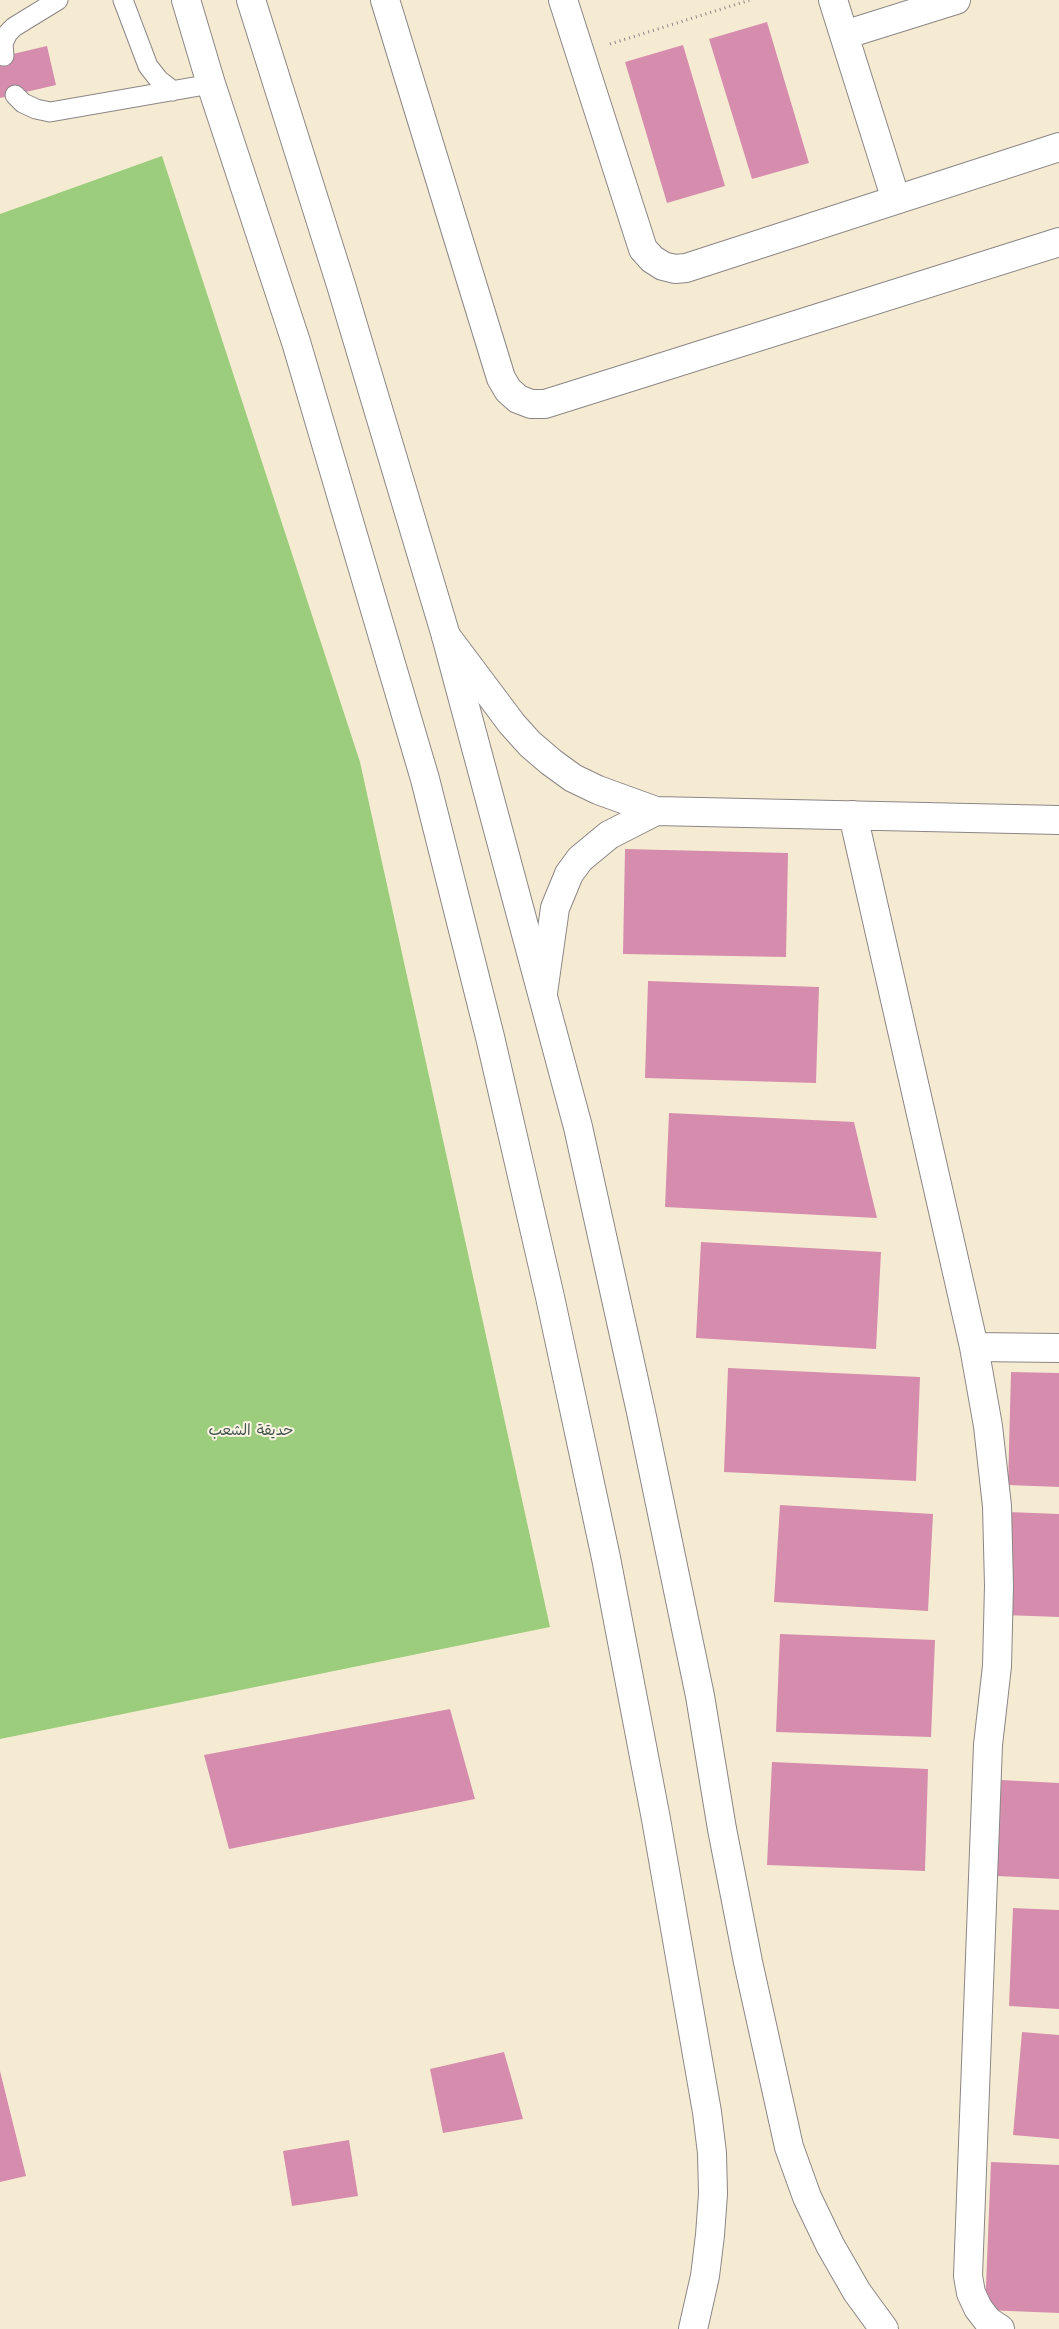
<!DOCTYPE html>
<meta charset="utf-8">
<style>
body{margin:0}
canvas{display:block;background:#f5ebd2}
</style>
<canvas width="1059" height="2329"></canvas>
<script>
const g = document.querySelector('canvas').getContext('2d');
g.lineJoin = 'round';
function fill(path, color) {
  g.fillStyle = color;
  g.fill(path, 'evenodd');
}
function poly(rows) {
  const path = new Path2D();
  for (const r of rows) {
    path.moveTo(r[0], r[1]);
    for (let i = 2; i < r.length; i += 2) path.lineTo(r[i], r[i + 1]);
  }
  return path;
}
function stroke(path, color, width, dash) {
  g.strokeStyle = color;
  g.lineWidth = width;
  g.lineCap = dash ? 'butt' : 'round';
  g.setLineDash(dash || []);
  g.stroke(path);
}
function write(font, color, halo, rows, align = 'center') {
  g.font = font + ' "Architects Daughter","Playpen Sans Arabic",sans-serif';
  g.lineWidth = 4;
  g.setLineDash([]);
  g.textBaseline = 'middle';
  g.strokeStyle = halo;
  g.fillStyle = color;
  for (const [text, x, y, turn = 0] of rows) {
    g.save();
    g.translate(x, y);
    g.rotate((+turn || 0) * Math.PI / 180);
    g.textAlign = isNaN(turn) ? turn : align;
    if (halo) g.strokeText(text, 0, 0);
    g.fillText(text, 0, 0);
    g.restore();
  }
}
const green = poly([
 [162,156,360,762,550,1627,0,1739,0,214]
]);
const building = poly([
 [767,22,809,163,752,179,709,39],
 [683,45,725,186,667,203,625,62],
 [47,46,56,85,0,98,0,57],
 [625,849,788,853,786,957,623,954],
 [648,981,819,987,816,1083,645,1078],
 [669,1113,854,1122,877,1218,665,1207],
 [701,1242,881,1252,876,1349,696,1338],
 [728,1368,920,1377,916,1481,724,1472],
 [1011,1372,1059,1373,1059,1487,1008,1485],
 [780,1505,933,1514,928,1611,774,1602],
 [1008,1512,1059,1514,1059,1617,1004,1615],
 [780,1634,935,1640,931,1737,776,1732],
 [450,1709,475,1799,229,1849,204,1755],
 [772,1762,928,1769,925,1871,767,1865],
 [1001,1780,1059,1783,1059,1879,997,1876],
 [1013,1908,1059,1910,1059,2009,1009,2006],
 [1022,2032,1059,2035,1059,2139,1013,2135],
 [504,2052,523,2119,443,2133,430,2069],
 [0,2071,26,2176,0,2182],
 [349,2140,358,2196,292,2206,283,2151],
 [991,2162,1059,2165,1059,2313,985,2310]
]);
const path = poly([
 [610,44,750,0]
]);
const lane = poly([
 [123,0,148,66,159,80,173,91],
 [4,56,3,43,8,33,14,27,58,0],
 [15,95,23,103,36,109,50,112,211,84]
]);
const street = poly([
 [385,0,501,378,508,390,518,399,531,404,545,404,1059,242],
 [563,0,643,249,652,259,663,266,675,269,686,268,1059,147],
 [833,0,896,200],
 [844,35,956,0],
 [446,636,512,724,530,744,551,762,573,778,598,790,656,811,1059,820],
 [853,815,974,1347,988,1426,997,1506,999,1586,997,1666,988,1745,968,2276,971,2293,978,2308,988,2321,1000,2329],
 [543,993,555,908,569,874,580,859,609,835,656,811],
 [974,1347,1059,1348]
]);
const primary = poly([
 [186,0,211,84,296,342,425,779,490,1037,550,1297,606,1558,656,1819,707,2112,712,2153,713,2194,710,2235,705,2276,693,2329],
 [251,0,341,285,446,636,578,1127,641,1412,700,1696,722,1829,748,1962,789,2147,807,2197,830,2245,857,2292,884,2329]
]);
const parkNames = [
 ["حديقة الشعب",251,1432]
];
fill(green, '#9ccd7d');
fill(building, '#d68dad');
stroke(lane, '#8c8686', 21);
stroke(street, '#8c8686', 30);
stroke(primary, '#8c8686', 30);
stroke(path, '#8c8686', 3, [1, 4]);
stroke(lane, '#fff', 19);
stroke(street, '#fff', 28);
stroke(primary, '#fff', 28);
write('15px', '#47554f', '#fcf5e5', parkNames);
</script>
